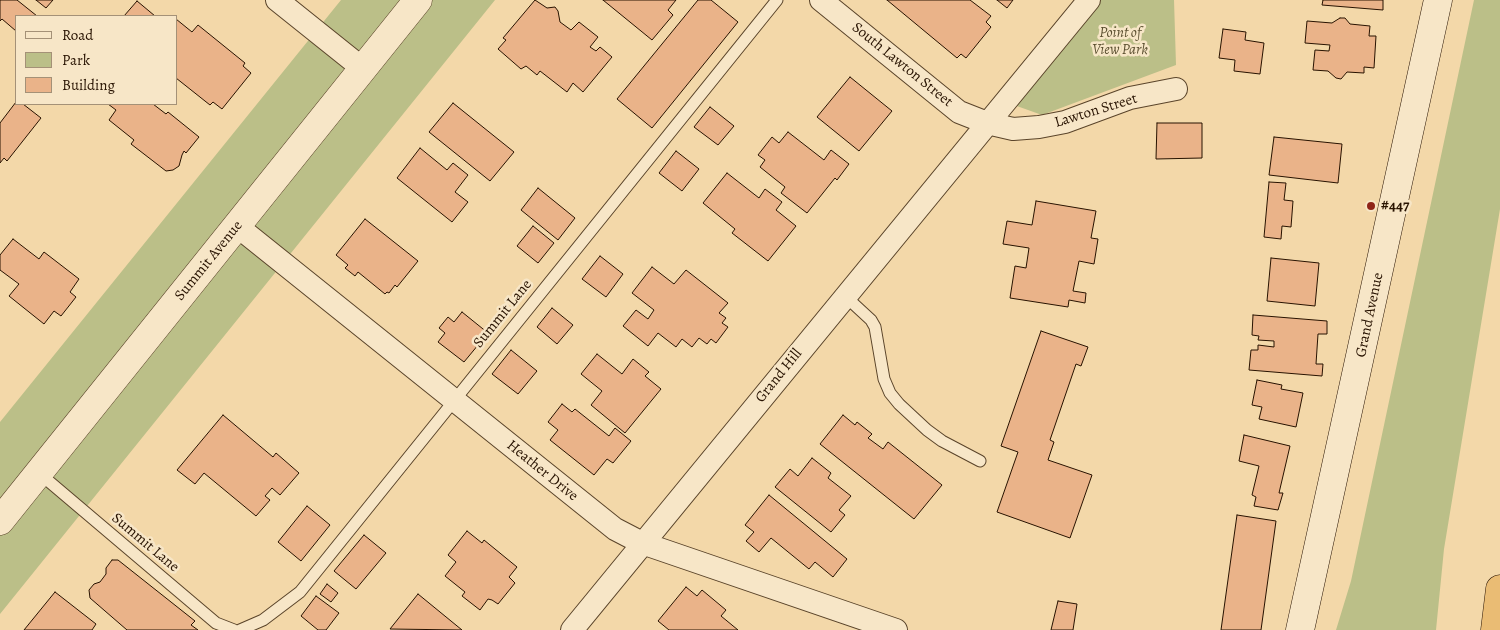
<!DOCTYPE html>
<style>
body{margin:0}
#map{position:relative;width:1500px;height:630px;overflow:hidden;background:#f3d8a9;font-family:Alegreya,serif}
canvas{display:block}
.legend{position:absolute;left:15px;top:15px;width:162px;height:90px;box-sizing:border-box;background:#f7e6c7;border:1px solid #a49177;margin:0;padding:6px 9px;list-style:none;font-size:15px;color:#271200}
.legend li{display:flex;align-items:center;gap:10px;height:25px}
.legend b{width:25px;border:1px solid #a49177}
</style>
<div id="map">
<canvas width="1500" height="630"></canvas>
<ul class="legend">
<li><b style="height:6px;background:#f7e6c7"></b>Road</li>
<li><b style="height:14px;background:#bbbf88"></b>Park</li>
<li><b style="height:14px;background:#eab389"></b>Building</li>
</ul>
</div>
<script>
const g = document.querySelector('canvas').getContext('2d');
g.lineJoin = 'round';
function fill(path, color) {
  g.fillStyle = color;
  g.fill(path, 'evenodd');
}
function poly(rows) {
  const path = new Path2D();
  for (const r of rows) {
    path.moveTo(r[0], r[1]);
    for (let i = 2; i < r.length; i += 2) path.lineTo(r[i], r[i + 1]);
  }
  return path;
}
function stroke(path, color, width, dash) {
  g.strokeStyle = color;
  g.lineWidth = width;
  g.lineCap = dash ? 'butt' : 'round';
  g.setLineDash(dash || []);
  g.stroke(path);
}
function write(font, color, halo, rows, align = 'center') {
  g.font = font + ' Alegreya,serif';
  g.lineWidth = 5;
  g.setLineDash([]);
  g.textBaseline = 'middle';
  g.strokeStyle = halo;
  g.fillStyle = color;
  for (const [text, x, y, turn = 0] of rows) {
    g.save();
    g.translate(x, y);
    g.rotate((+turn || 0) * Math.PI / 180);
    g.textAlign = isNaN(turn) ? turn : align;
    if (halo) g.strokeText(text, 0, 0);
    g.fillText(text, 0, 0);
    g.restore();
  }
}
const green = poly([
 [341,0,495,0,0,614,0,422],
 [1099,0,1174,0,1176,65,1042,115,1014,105],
 [1474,0,1500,0,1500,209,1444,549,1436,630,1336,630,1351,581]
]);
const building = poly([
 [0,0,17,0,37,16,16,16,16,31,2,19,0,21,0,0],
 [36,0,53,0,46,8,36,0],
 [535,0,547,8,555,7,558,11,560,22,571,30,579,22,598,37,590,47,596,51,600,47,612,57,583,92,573,83,567,92,540,71,537,75,526,66,521,69,498,49,506,40,503,38,535,0],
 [603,0,676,0,668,10,673,15,652,40,603,0],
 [698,0,711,0,738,22,652,128,617,99,698,0],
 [887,0,970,0,991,16,986,22,991,27,966,58,961,54,957,58,887,0],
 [997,0,1013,0,1007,8,997,0],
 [1323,0,1383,0,1383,10,1322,5,1323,0],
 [137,1,155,16,124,16,137,1],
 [1340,18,1345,18,1350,24,1370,26,1369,36,1376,36,1374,68,1364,67,1364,73,1347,72,1341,79,1336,78,1328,71,1313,70,1315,50,1329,51,1330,45,1305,43,1307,21,1332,23,1340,18],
 [176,19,192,32,198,25,245,63,243,66,251,73,222,109,213,102,210,105,176,78,176,19],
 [1223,29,1246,32,1245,40,1264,43,1260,74,1234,71,1235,60,1219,58,1223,29],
 [850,77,892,111,859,151,817,117,850,77],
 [16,102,16,104,23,104,41,118,7,161,4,158,0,163,0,123,16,102],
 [453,103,514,152,490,181,429,132,453,103],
 [108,104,153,104,166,114,168,112,199,137,186,153,184,151,182,155,179,166,173,170,166,171,131,144,134,140,109,120,116,110,108,104],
 [710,107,734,126,718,145,694,127,710,107],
 [1157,123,1202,123,1202,158,1156,159,1157,123],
 [788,132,824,160,831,150,849,164,837,180,835,178,807,213,781,193,785,187,760,167,765,160,758,155,772,137,779,143,788,132],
 [1274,137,1342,144,1338,183,1269,175,1274,137],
 [420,148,447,170,453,163,468,175,455,192,468,202,452,222,397,178,420,148],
 [676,151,699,169,682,191,659,173,676,151],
 [727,173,759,198,765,189,782,202,776,210,796,226,768,261,732,233,735,229,703,203,727,173],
 [1269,182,1286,183,1284,200,1293,201,1291,227,1282,226,1281,239,1264,237,1269,182],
 [538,188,575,218,558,240,521,210,538,188],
 [1036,201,1096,211,1091,238,1098,239,1094,264,1079,261,1073,291,1086,293,1085,303,1069,300,1068,307,1010,298,1015,266,1026,268,1029,248,1003,244,1007,221,1032,225,1036,201],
 [365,219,418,261,397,287,395,285,389,293,387,292,385,294,358,272,355,276,345,268,348,265,336,255,365,219],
 [533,226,554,243,538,263,517,246,533,226],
 [13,239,39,259,44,252,79,279,70,292,76,297,61,316,54,311,44,324,9,296,19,284,0,270,0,255,13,239],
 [600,256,623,274,606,297,582,279,600,256],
 [1271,258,1319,263,1315,306,1267,301,1271,258],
 [652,267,674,284,686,270,728,303,719,313,726,318,722,323,728,327,716,343,711,339,707,344,699,338,692,347,682,339,676,347,658,333,648,346,623,326,636,310,648,319,654,310,632,293,652,267],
 [552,308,573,325,557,344,537,327,552,308],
 [462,312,488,333,464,362,438,342,445,333,439,328,448,317,454,322,462,312],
 [1253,315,1327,321,1327,334,1318,334,1316,364,1323,364,1322,376,1249,370,1251,350,1258,350,1258,345,1274,347,1274,341,1258,340,1259,336,1252,335,1253,315],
 [1041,331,1088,347,1081,366,1076,364,1050,440,1054,442,1048,460,1092,475,1070,538,997,512,1018,452,1001,446,1041,331],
 [511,350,537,371,518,394,492,374,511,350],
 [597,354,622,374,633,359,649,372,645,376,661,389,625,433,591,405,602,391,581,374,597,354],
 [1257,380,1282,385,1281,389,1303,393,1296,427,1259,419,1262,407,1252,405,1257,380],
 [562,404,572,412,575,409,609,436,615,428,631,441,613,463,607,459,594,475,550,440,558,430,548,422,562,404],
 [223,415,273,457,276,453,299,473,280,495,272,488,265,496,270,500,256,516,204,473,195,484,177,470,223,415],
 [843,415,855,425,857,422,872,434,868,438,883,449,888,442,942,485,914,519,820,444,843,415],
 [1244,435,1290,446,1279,493,1283,493,1278,510,1254,506,1256,497,1252,495,1259,466,1239,461,1244,435],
 [812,458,831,473,828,478,851,496,839,510,845,515,831,532,775,487,790,469,798,476,812,458],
 [769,495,847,559,833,577,815,562,809,569,771,538,759,552,746,541,754,532,745,525,769,495],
 [307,506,330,525,301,561,278,542,307,506],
 [1237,515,1276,521,1261,630,1221,630,1237,515],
 [467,531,482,543,484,540,517,567,509,577,515,583,498,604,492,600,488,599,480,610,462,596,465,592,445,576,456,562,448,555,467,531],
 [364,535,386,553,356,589,334,571,364,535],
 [112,560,118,560,195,621,191,625,198,630,127,630,90,598,89,590,94,584,100,582,106,574,106,568,112,560],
 [327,584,338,593,331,602,320,594,327,584],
 [686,587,697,596,702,590,726,610,721,616,738,630,669,630,658,621,686,587],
 [55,592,96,624,92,630,24,630,55,592],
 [418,594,462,630,390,629,418,594],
 [316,596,339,613,326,630,318,630,301,616,316,596],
 [1058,601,1077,604,1073,630,1051,630,1058,601]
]);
const service = poly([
 [845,296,871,320,875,327,884,379,890,393,899,404,927,430,942,441,980,461],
 [39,473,216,623,234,630],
 [240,630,263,620,300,592,777,0]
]);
const minor = poly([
 [277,0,362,68],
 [821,0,959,112,987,123,1013,129,1039,127,1065,122,1130,98,1176,89],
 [237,226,615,529,642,543,896,630],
 [572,630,1089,0]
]);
const tertiary = poly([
 [0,521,418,0]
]);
const secondary = poly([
 [1300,630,1438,0]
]);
const motorway = poly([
 [1495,630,1500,589]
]);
const markers = [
 [1371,206,5,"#8f2418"]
];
const parkNames = [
 ["Point of",1120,33],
 ["View Park",1120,50]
];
const streetNames = [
 ["South Lawton Street",902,65,39],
 ["Lawton Street",1096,111,-17],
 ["Summit Avenue",209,261,-51],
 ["Summit Lane",503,314,-51],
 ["Grand Avenue",1370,315,-78],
 ["Grand Hill",779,376,-51],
 ["Heather Drive",542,471,39],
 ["Summit Lane",145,543,40]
];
const poiNames = [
 ["#447",1381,206]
];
fill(green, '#bbbf88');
fill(building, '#eab389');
stroke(building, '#271200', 1);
stroke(service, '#5a442a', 13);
stroke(minor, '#5a442a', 24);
stroke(tertiary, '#5a442a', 29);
stroke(secondary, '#271200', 29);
stroke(motorway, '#271200', 29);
stroke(service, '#f7e6c7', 11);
stroke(minor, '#f7e6c7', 22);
stroke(tertiary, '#f7e6c7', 28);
stroke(secondary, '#f7e6c7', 28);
stroke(motorway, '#eabc74', 28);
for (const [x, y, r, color] of markers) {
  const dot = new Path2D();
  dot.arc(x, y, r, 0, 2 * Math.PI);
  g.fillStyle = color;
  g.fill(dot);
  stroke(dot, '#f7e6c7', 2);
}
write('italic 15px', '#5b4f30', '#f7e6c7', parkNames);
write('15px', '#271200', '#f7e6c7', streetNames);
write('bold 15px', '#271200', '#f7e6c7', poiNames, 'left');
</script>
